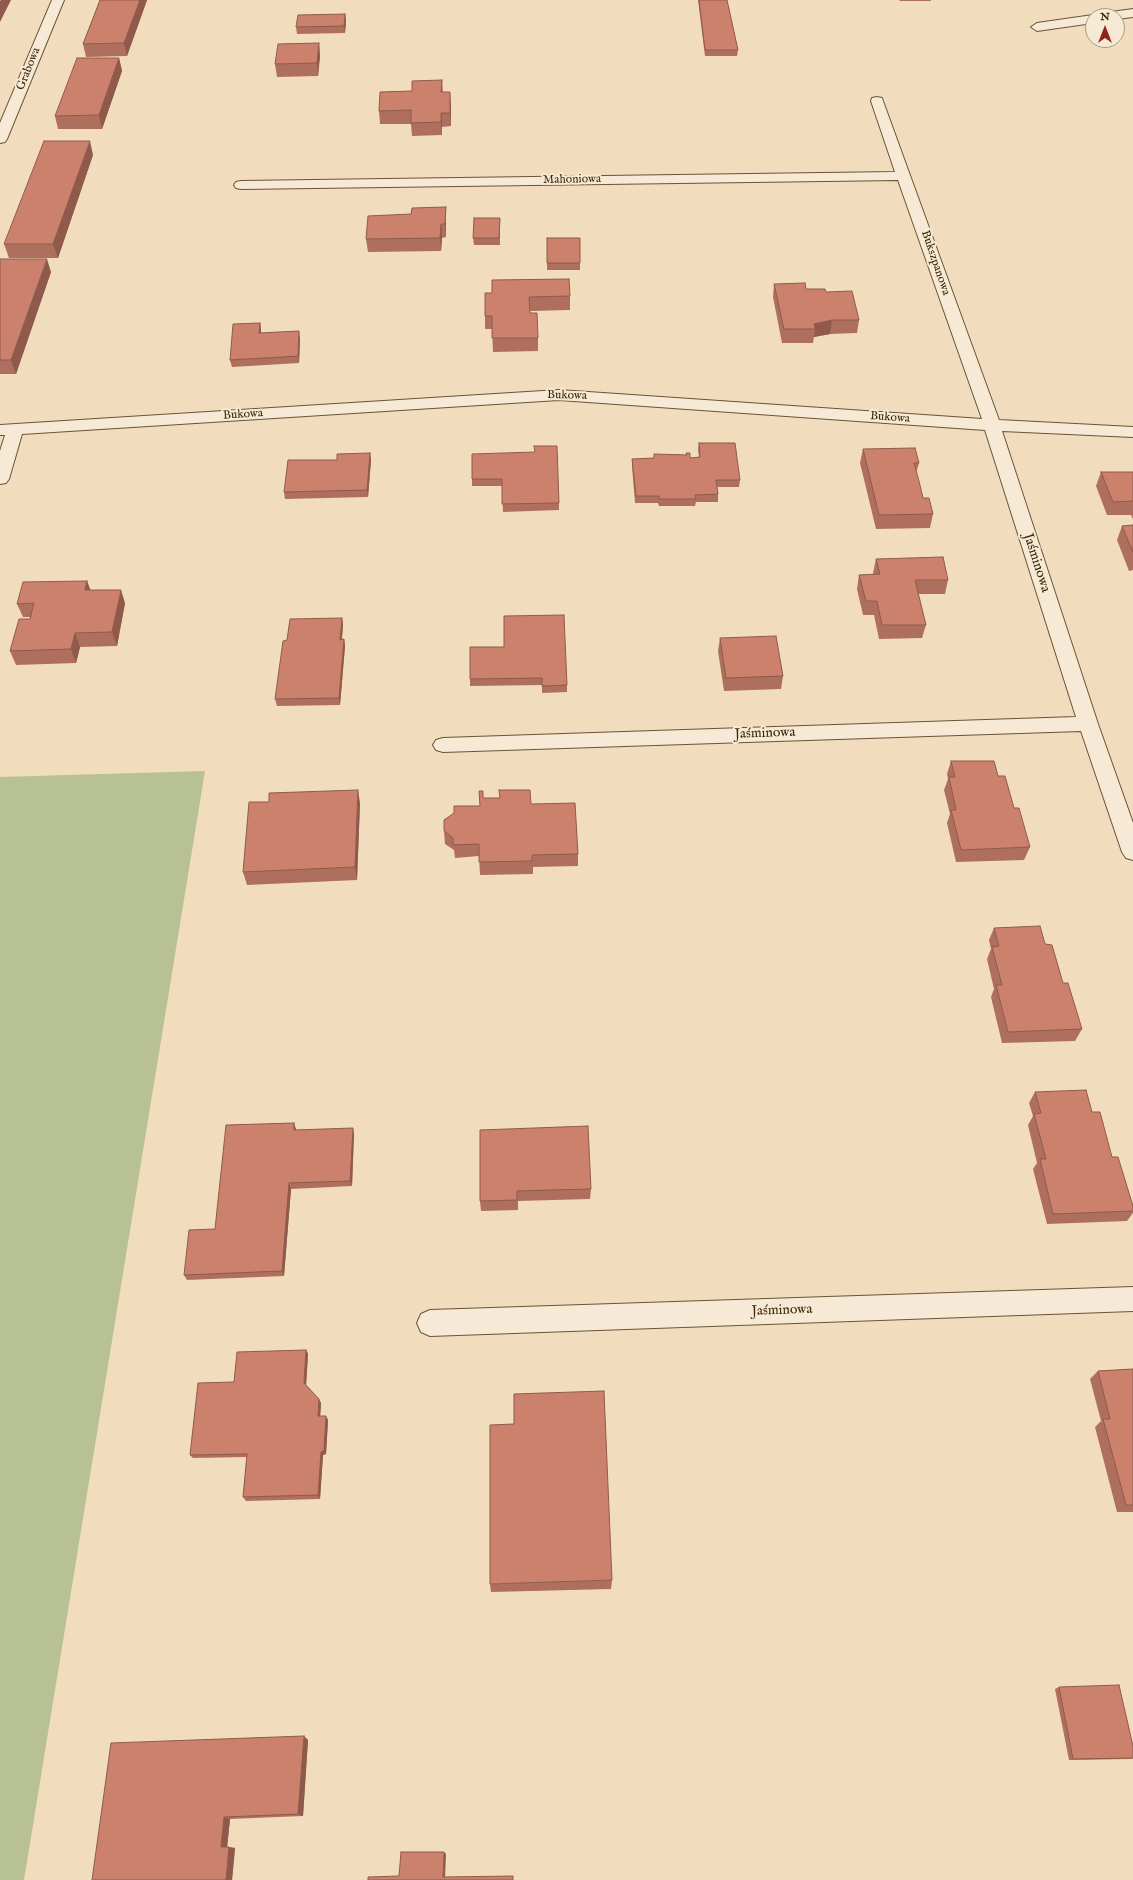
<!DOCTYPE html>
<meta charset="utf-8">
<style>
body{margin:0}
#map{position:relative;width:1133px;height:1880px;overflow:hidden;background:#f1ddbe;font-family:"IM FELL English",serif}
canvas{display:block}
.north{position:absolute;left:1085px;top:8px;width:40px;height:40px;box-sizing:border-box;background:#f6e9d5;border:1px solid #ac9b83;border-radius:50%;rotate:0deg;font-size:11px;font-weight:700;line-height:16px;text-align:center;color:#3c2707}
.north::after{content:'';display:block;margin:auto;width:14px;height:18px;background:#8f2418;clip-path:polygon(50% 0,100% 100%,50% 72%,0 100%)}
</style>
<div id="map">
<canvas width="1133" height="1880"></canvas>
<div class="north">N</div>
</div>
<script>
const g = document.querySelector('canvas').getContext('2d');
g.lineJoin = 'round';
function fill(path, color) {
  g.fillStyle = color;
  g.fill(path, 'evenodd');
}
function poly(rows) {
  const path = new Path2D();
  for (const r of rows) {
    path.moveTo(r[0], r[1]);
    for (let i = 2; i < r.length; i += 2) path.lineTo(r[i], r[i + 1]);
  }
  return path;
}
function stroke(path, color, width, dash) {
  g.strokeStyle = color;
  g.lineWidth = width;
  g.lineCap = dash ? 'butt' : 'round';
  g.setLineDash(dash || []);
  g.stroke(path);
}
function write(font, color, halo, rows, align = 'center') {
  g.font = font + ' "IM FELL English",serif';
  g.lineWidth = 4;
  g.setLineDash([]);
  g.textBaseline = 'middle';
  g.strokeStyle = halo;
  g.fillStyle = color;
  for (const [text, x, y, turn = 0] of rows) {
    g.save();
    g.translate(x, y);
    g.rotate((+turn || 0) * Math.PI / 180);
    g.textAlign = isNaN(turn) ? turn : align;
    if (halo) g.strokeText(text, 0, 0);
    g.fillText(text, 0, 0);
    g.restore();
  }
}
const green = poly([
 [205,771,24,1880,0,1880,0,777]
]);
const minor = poly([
 [52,0,64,0,7,139,5,142,0,143,0,123,52,0],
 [1133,9,1133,17,1117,19,1117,16,1105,16,1111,12,1133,9],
 [1093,15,1095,16,1093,16,1093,23,1037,31,1031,27,1037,23,1093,15],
 [877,97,882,98,883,101,999,420,1133,427,1133,437,1002,431,1098,724,1133,823,1133,860,1126,858,1122,852,1081,731,443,752,436,750,433,745,436,740,443,738,1076,717,985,430,559,400,22,434,9,479,6,483,0,484,0,451,5,435,0,435,0,425,559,390,982,419,898,180,241,189,236,188,234,185,236,182,241,181,895,172,871,101,872,98,877,97],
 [1133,1287,1133,1311,430,1336,421,1332,417,1323,421,1314,430,1310,1133,1287]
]);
const wall = poly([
 [100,0,147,0,127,56,86,57,83,44],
 [698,0,727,0,738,50,737,56,705,56],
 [899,0,931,0,931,1,900,1],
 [345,14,346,21,345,33,297,34,296,27],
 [319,43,320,56,318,76,277,77,275,64],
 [119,58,122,71,102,129,58,129,55,116],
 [442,80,443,92,451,105,451,126,442,127,442,135,412,136,411,124,380,124,379,111,412,91],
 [93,155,58,258,9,258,4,244],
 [500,218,500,245,474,245,473,238],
 [446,221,446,237,442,238,441,251,368,252,366,239],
 [547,238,580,238,580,270,547,270],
 [0,259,51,272,16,374,0,374],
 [774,284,826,292,859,320,857,333,830,334,814,337,813,343,782,343,773,297],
 [485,293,570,296,570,310,530,311,538,338,538,351,493,352,492,329,485,329],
 [260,323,261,330,261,333,300,338,299,363,232,367,230,360],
 [699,443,740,480,739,487,717,487,718,494,718,502,696,502,695,506,659,506,658,503,635,503,632,466,632,459,654,458,654,454,686,455,686,453,690,458,699,457,698,450],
 [863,449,919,463,916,473,923,498,933,514,930,528,876,529,860,463],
 [370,453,371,460,368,497,285,499,284,492,337,460],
 [472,454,559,503,559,510,503,512,502,486,472,486],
 [1101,472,1133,472,1133,519,1131,515,1107,515,1096,486],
 [1133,525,1133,570,1129,571,1117,540,1122,526],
 [876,559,948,580,945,594,918,594,926,625,922,638,879,639,874,615,863,615,857,589,859,575,873,574,873,573],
 [87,581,90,590,125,603,117,646,80,647,76,663,16,665,10,651,30,619,30,617,23,617,17,604],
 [342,618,343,625,342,639,344,639,345,646,340,705,277,706,275,699,287,640],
 [720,638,783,676,781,689,724,691,718,651],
 [470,647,567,685,567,692,542,693,542,685,470,686],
 [951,761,998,776,1014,808,1030,847,1024,860,956,862,947,823,950,814,944,790,948,779,947,774],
 [483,798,531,804,578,854,578,866,533,867,533,874,480,875,479,856,455,858,454,850,445,844,444,831,480,806],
 [269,802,360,803,357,880,247,885,243,872],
 [994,928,1045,944,1063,983,1082,1029,1075,1041,1002,1043,991,997,994,989,987,959,991,949,989,940],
 [1035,1092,1092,1112,1112,1157,1133,1206,1133,1213,1127,1221,1047,1224,1033,1169,1037,1163,1028,1125,1033,1116,1029,1103],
 [296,1129,296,1130,354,1133,352,1186,291,1189,284,1276,187,1280,184,1275,215,1229],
 [480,1130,591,1189,590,1199,518,1201,518,1210,481,1211,480,1201],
 [306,1350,308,1354,306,1385,321,1403,320,1416,328,1420,326,1454,323,1455,320,1499,246,1501,243,1497,247,1457,193,1458,190,1455,234,1382],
 [1133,1369,1133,1512,1117,1512,1095,1427,1101,1421,1090,1379,1098,1371],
 [612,1580,611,1589,491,1592,490,1584],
 [1059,1687,1133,1746,1133,1758,1131,1759,1069,1760,1055,1689],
 [308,1740,303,1816,230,1819,227,1847,235,1848,232,1880,92,1880]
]);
const shadedWall = poly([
 [1,0,11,0,0,22,0,1],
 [140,0,147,0,127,56,124,43],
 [345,14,346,21,345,33,344,26],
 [319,43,320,56,318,76,317,63],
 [119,58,122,71,102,129,99,115],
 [450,92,451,105,451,126,450,113],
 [441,113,442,127,442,135,441,122],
 [90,141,93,155,58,258,53,244],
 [446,207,446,237,445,224],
 [441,224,442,238,441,251,440,238],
 [47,259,51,272,16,374,11,360],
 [832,320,830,334,814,337,815,329,814,324],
 [260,323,261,330,261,340,259,333],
 [299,331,300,338,299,363,298,356],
 [370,453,371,460,368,497,367,490],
 [87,581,92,594,85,590],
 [121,590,125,603,117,646,112,632],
 [342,618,343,625,341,647,340,640],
 [75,633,80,647,76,663,71,649],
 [344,639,345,646,340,705,339,698],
 [358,790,360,803,357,880,355,867],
 [294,1123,296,1129,296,1135,294,1130],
 [353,1128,354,1133,352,1186,350,1181],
 [289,1183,291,1189,284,1276,282,1271],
 [306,1350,308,1354,306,1387,304,1383],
 [319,1399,321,1403,320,1420,318,1416],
 [326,1416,328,1420,326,1454,323,1455,320,1499,318,1495,321,1452],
 [304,1736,308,1740,303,1816,298,1814],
 [224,1817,230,1819,227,1848,221,1847],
 [229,1847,235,1848,232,1880,226,1880],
 [444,1852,446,1854,445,1878,443,1877]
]);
const building = poly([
 [100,0,140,0,124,43,83,44,100,0],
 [699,0,727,0,738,50,705,50,699,0],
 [345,14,344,26,296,27,298,15,345,14],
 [319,43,317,63,275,64,278,44,319,43],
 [77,58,119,58,99,115,55,116,77,58],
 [442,80,441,92,450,92,450,113,441,113,441,122,411,123,411,110,379,111,380,92,412,91,412,81,442,80],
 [44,141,90,141,53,244,4,244,44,141],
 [446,207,445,224,441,224,440,238,366,239,368,216,411,214,412,208,446,207],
 [474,218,500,218,499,238,473,238,474,218],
 [547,238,580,238,580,263,547,263,547,238],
 [0,259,47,259,11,360,0,360,0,259],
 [569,279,570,296,529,297,530,313,537,313,538,338,492,338,492,316,485,316,485,293,492,293,492,280,569,279],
 [805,283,806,289,825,289,826,292,852,291,859,320,832,320,814,324,815,329,784,329,774,284,805,283],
 [260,323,259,333,299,331,298,356,230,360,233,324,260,323],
 [699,443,735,443,740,480,716,480,718,494,695,495,696,499,659,499,659,496,636,496,632,459,654,458,654,454,687,455,686,453,690,453,690,458,700,457,699,443],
 [534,446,557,446,559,503,502,504,502,479,472,479,472,454,535,452,534,446],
 [915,448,919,463,914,463,919,481,923,498,929,498,933,514,879,515,863,449,915,448],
 [370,453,367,490,284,492,288,460,337,460,337,454,370,453],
 [1101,472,1133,472,1133,501,1113,502,1101,472],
 [1133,525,1133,552,1122,526,1133,525],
 [943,557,948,580,915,580,926,625,882,625,877,601,866,601,859,575,880,574,876,559,943,557],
 [87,581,85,590,121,590,112,632,75,633,71,649,10,651,19,619,30,619,34,603,17,604,23,582,87,581],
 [564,615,567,685,542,686,542,678,470,679,470,647,504,647,504,616,564,615],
 [342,618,340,640,344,639,339,698,275,699,283,641,287,640,290,619,342,618],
 [776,636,783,676,726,678,720,638,776,636],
 [951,761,994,761,998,776,1005,776,1014,808,1019,808,1030,847,961,850,951,810,956,810,949,777,955,777,951,761],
 [358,790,355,867,243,872,249,802,269,802,269,793,358,790],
 [499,790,530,790,531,804,575,803,578,854,532,855,532,861,479,862,479,844,453,845,453,838,444,831,444,820,454,813,454,806,480,806,479,791,483,791,483,798,500,798,499,790],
 [1040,926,1045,944,1052,945,1063,983,1068,983,1082,1029,1008,1032,996,985,1002,985,992,947,999,946,994,928,1040,926],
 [1086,1090,1092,1112,1100,1112,1112,1157,1118,1157,1133,1206,1133,1211,1053,1214,1040,1159,1046,1159,1034,1114,1041,1113,1035,1092,1086,1090],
 [294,1123,294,1130,353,1128,350,1181,289,1183,282,1271,184,1275,189,1230,215,1229,226,1125,294,1123],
 [588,1126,591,1189,517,1191,517,1200,480,1201,480,1130,588,1126],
 [306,1350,304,1383,319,1399,318,1416,326,1416,324,1451,321,1452,318,1495,243,1497,247,1454,190,1455,198,1383,234,1382,237,1352,306,1350],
 [1133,1369,1133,1505,1126,1505,1103,1419,1110,1419,1098,1371,1133,1369],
 [604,1391,612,1580,490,1584,490,1425,514,1424,514,1394,604,1391],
 [1119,1685,1133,1746,1133,1758,1073,1759,1059,1687,1119,1685],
 [304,1736,298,1814,224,1817,221,1847,229,1847,226,1880,92,1880,111,1743,304,1736],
 [401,1852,444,1852,443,1877,513,1876,513,1880,368,1880,368,1877,399,1876,401,1852]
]);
const farStreetnames = [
 ["Grabowa",29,69,-68],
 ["Mahoniowa",572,180,-1],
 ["Bukszpanowa",935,263,71],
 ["Bukowa",567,396,1],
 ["Bukowa",243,415,-4],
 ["Bukowa",890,418,4]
];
const streetNames = [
 ["Jaśminowa",1036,563,72],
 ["Jaśminowa",765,734,-2],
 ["Jaśminowa",782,1311,-2]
];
fill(green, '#b8c193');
stroke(minor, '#695435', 2);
fill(minor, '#f6e9d5');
fill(wall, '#af6f5e');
fill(shadedWall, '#8f5a4c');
fill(building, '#cc816d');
stroke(building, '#8f5a4c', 1);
write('12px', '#3c2707', '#f6e9d5', farStreetnames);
write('14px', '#3c2707', '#f6e9d5', streetNames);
</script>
